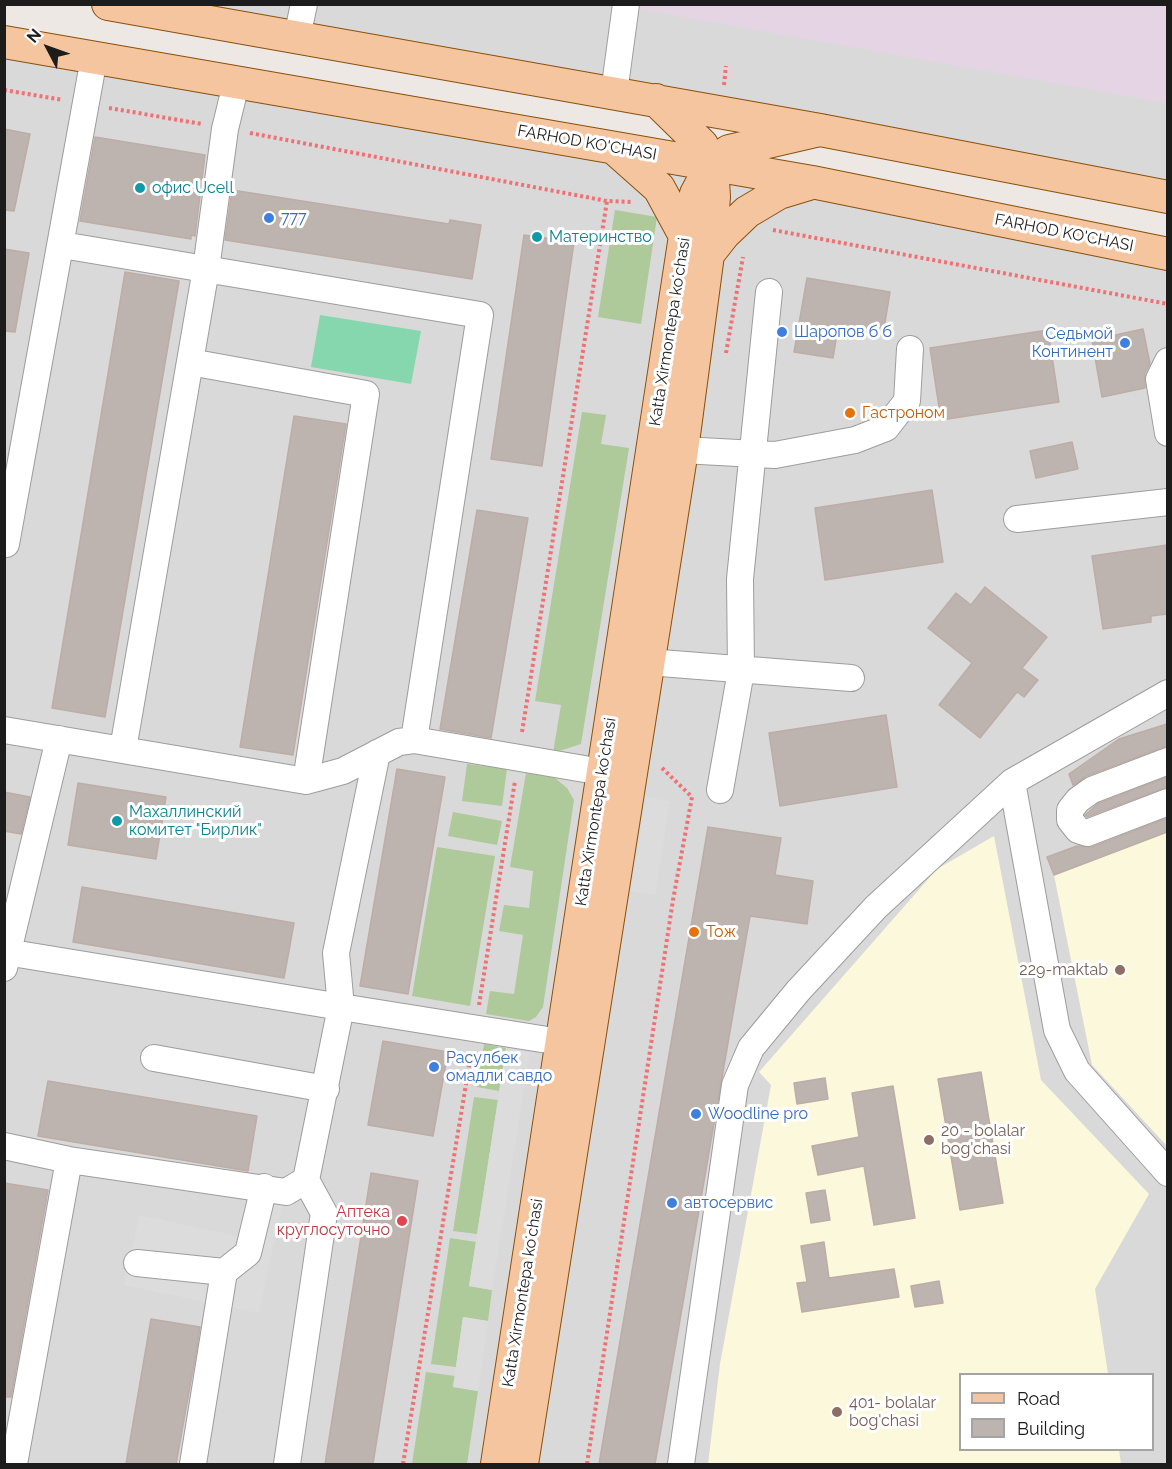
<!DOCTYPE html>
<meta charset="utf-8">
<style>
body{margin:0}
#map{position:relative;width:1172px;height:1469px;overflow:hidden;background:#ede8e3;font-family:Raleway,sans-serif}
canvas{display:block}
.frame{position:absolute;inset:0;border:6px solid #1c1c1c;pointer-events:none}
.legend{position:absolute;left:959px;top:1373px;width:195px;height:78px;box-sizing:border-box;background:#fff;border:2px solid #a4a4a4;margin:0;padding:8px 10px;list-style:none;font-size:18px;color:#1c1c1c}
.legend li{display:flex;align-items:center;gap:12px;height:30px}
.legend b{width:30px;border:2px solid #a4a4a4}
.north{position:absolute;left:18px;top:18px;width:60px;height:60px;-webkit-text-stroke:4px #fff;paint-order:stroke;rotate:311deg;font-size:16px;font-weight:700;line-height:24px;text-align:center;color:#1c1c1c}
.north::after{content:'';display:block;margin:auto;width:21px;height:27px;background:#1c1c1c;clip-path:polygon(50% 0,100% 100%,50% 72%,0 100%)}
</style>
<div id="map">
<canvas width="1172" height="1469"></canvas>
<div class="frame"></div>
<ul class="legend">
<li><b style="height:8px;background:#f5c5a0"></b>Road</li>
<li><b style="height:16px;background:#bdb3af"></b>Building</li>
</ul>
<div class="north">N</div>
</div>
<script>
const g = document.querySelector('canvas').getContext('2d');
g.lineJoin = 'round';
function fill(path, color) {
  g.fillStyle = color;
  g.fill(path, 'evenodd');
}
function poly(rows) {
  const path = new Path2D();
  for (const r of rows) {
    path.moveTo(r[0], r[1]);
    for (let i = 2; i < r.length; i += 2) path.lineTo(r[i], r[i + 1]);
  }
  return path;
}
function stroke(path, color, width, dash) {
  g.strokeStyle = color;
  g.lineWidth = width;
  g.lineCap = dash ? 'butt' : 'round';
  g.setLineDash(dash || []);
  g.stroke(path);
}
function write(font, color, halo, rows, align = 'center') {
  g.font = font + ' Raleway,sans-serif';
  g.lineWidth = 6;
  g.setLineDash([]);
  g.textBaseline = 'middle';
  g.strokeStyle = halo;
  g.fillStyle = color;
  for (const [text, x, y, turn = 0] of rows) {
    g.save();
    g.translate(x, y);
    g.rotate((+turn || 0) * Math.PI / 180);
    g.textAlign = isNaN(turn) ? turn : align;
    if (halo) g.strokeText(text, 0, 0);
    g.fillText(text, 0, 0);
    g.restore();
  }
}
const residential = poly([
 [108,5,1167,5,1167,197],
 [4,42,1167,254,1167,1464,5,1464],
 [960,1374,1152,1374,1152,1450,960,1450]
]);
const industrial = poly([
 [616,5,1167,5,1167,103]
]);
const education = poly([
 [1167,832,1167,1146,1092,1065,1054,875],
 [994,836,1041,1080,1149,1194,1095,1289,1108,1374,960,1374,960,1450,1119,1450,1121,1464,708,1464,720,1364,771,1085,759,1072,937,869]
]);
const forest = poly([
 [615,210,657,217,641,324,598,317],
 [582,412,606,415,601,444,629,448,581,744,553,753,561,705,535,701],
 [467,764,507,769,502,806,462,801],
 [526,773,555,778,567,788,574,800,543,1007,536,1017,529,1021,486,1014,490,991,514,994,523,935,499,931,504,905,529,908,533,871,510,867],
 [453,812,502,821,497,845,448,836],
 [437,847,495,856,470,1006,412,996],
 [484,1044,506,1048,499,1091,477,1087],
 [474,1097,498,1100,477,1234,453,1231],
 [450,1238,476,1242,469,1286,492,1290,488,1321,463,1317,456,1367,431,1364],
 [426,1372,455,1376,453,1387,478,1391,467,1464,412,1464]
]);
const pitch = poly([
 [320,315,421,331,411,384,311,367]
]);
const parking = poly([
 [646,797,670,801,655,895,631,891],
 [506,1048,530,1052,492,1290,469,1286],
 [246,1197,282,1205,259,1313,124,1285,139,1215,237,1236],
 [463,1317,488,1321,478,1391,453,1387]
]);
const building = poly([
 [4,129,30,134,14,211,4,210,4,129],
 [95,137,205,155,195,236,191,235,191,239,80,221,95,137],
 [232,190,449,224,450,220,481,225,472,279,225,240,232,190],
 [524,235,574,242,542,466,491,459,524,235],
 [4,249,29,253,15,332,4,331,4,249],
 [125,272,179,281,105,717,52,708,125,272],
 [807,278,890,292,883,335,838,328,833,358,794,352,807,278],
 [1143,329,1150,364,1145,373,1145,388,1102,397,1092,340,1143,329],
 [1048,330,1059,402,941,420,930,348,1048,330],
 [294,416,346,424,293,755,240,747,294,416],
 [1072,442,1078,469,1036,478,1030,451,1072,442],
 [932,490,943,562,825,580,815,508,932,490],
 [477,510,528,518,491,738,440,729,477,510],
 [1167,545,1167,614,1151,616,1151,622,1103,629,1092,556,1167,545],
 [985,587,1047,637,1022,668,1038,680,1024,697,1017,692,980,738,939,705,972,663,928,628,956,593,971,605,985,587],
 [886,715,897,787,780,806,769,733,886,715],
 [1167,724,1167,746,1087,776,1073,785,1069,774,1119,739,1167,724],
 [397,769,445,777,408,994,360,986,397,769],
 [1167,777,1167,787,1087,817,1085,815,1099,803,1167,777],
 [78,783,166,797,156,859,68,845,78,783],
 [4,792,30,797,21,834,4,831,4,792],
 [1167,818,1167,832,1054,875,1047,857,1077,846,1092,847,1167,818],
 [708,827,781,838,775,875,813,881,807,924,750,916,655,1464,599,1464,708,827],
 [82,887,294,923,284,978,73,942,82,887],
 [383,1041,448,1052,433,1136,368,1125,383,1041],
 [981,1072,1003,1203,960,1210,938,1079,981,1072],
 [825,1078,828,1099,797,1104,794,1083,825,1078],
 [48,1081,257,1116,248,1171,38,1136,48,1081],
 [893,1086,915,1218,874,1225,864,1166,818,1175,812,1146,859,1137,852,1093,893,1086],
 [371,1173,418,1181,373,1464,325,1464,371,1173],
 [4,1183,48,1190,11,1397,4,1397,4,1183],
 [825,1190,830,1220,811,1223,806,1193,825,1190],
 [824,1242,829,1278,894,1269,899,1297,802,1312,797,1283,807,1282,801,1246,824,1242],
 [939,1281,943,1303,915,1307,911,1286,939,1281],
 [151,1319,200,1327,196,1353,176,1464,126,1464,151,1319]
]);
const path = poly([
 [724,85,726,66],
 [4,90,63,100],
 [109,108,202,124],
 [250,133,607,201,632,202],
 [773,230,1168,304],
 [726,353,743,257],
 [522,732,607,201],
 [479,1005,515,781],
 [403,1464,471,1054],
 [587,1464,673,900,692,797,661,767]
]);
const minor = poly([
 [297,37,304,4],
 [614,93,626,4],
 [62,245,480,315,414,740],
 [1168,361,1159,379,1168,433],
 [190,362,366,394,306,781],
 [682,450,775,455,855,440,886,428,907,401,910,349],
 [1017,519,1168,502],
 [6,544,94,58],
 [648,662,851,678],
 [4,730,306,781,343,771,399,742,414,740,602,772],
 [123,749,206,269,225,129,236,84],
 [1168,761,1092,790,1078,800,1070,810,1070,820,1078,830,1087,833,1168,802],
 [1012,782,1057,1030,1077,1071,1168,1173],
 [720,790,741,671,740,579,769,292],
 [6,952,341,1007,336,953,377,753],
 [4,968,59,739],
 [154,1058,326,1089],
 [4,1146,69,1160,286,1192,306,1180],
 [137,1263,224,1272,248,1253,264,1187],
 [14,1464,69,1160],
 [193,1464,224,1272],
 [287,1464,324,1213,306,1180,341,1007,579,1045],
 [681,1464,735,1085,751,1048,798,991,876,907,1012,782,1168,693]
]);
const major = poly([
 [108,4,820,130,1168,197],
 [4,42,812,182,1168,254],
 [614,148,659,188,685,236],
 [709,253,724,234,747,212,779,193,812,183],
 [497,1464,685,236,696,194,712,164,729,151,820,130],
 [522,1464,682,450,711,232,714,197,712,164,702,145,656,100]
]);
const markers = [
 [140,188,6,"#0f9aa8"],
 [269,218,6,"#3f7fe0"],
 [537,237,6,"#0f9aa8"],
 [782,332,6,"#3f7fe0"],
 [1125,343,6,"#3f7fe0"],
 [850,413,6,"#e8710a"],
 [117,821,6,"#0f9aa8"],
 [694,932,6,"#e8710a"],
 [1120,970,6,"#8d6e63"],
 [434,1067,6,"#3f7fe0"],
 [696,1114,6,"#3f7fe0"],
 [929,1140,6,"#8d6e63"],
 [672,1203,6,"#3f7fe0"],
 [402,1221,6,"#e0444e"],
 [837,1412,6,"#8d6e63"]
];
const streetNames = [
 ["FARHOD KO'CHASI",587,143,10],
 ["FARHOD KO'CHASI",1064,233,11],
 ["Katta Xirmontepa koʻchasi",670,332,-81],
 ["Katta Xirmontepa koʻchasi",596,812,-81],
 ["Katta Xirmontepa koʻchasi",523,1293,-81]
];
const cultureNames = [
 ["офис Ucell",152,188],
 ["Материнство",549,237],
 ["Махаллинский",129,812],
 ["комитет \"Бирлик\"",129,830]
];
const shopNames = [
 ["777",281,218],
 ["Шаропов б б",794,332],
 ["Седьмой",1113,334,"right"],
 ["Континент",1113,352,"right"],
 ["Расулбек",446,1058],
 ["омадли савдо",446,1076],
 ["Woodline pro",708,1114],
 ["автосервис",684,1203]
];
const foodNames = [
 ["Гастроном",862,413],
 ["Тож",706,932]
];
const educationNames = [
 ["229-maktab",1108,970,"right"],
 ["20 - bolalar",941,1131],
 ["bog'chasi",941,1149],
 ["401- bolalar",849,1403],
 ["bog'chasi",849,1421]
];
const healthNames = [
 ["Аптека",390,1212],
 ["круглосуточно",390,1230]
];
fill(residential, '#dad9d9');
fill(industrial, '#e5d5e4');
fill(education, '#fcf8dc');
fill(forest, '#aec99a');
fill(pitch, '#86d7ad');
fill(parking, '#dcdcdc');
fill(building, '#bdb3af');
stroke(building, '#bdada6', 1.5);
stroke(minor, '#9d9d9d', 28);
stroke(major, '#8a500b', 34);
stroke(path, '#ef7174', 4, [3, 3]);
stroke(minor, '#fff', 26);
stroke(major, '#f5c5a0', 32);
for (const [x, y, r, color] of markers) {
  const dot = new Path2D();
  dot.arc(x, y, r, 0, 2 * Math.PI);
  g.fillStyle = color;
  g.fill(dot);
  stroke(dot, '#fff', 2);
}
write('16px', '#1c1c1c', '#fff', streetNames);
write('16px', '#0d838f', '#fff', cultureNames, 'left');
write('16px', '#366cbe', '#fff', shopNames, 'left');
write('16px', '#c56008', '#fff', foodNames, 'left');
write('16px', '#785e54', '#fff', educationNames, 'left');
write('16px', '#be3a42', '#fff', healthNames, 'right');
</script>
